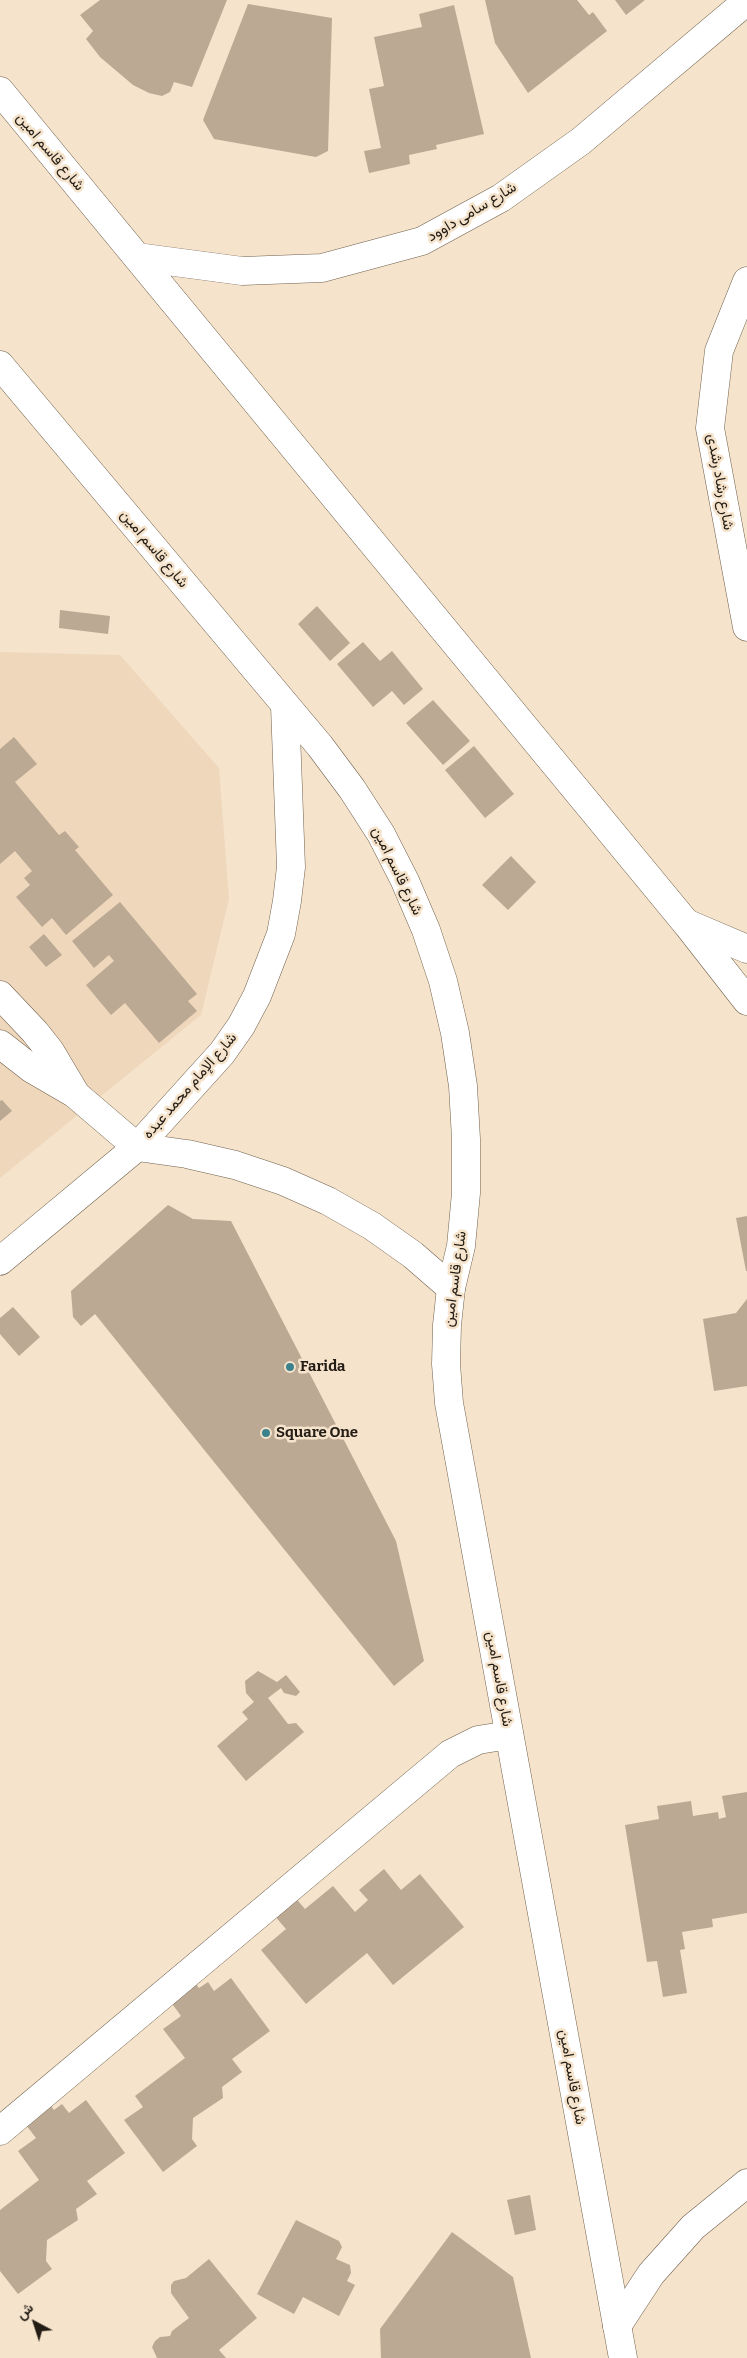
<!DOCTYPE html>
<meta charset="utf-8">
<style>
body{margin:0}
#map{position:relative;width:747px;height:2358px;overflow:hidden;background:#f5e3cc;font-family:Bitter,Vazirmatn,serif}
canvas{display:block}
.north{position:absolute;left:10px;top:2298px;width:50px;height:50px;-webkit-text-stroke:4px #f5e3cc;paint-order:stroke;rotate:320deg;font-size:14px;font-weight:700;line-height:20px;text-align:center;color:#231d15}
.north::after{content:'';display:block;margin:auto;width:18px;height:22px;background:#231d15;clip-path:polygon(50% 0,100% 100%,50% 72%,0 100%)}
</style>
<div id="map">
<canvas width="747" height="2358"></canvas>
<div class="north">ش</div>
</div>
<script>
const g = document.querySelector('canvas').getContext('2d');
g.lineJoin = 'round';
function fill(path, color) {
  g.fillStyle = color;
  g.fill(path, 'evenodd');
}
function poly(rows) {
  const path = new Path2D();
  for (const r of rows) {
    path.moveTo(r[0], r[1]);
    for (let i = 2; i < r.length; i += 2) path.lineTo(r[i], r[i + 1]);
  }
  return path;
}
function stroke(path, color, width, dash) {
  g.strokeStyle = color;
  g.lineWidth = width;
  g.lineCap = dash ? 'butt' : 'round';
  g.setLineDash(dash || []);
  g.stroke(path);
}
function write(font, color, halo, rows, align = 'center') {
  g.font = font + ' Bitter,Vazirmatn,serif';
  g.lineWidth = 5;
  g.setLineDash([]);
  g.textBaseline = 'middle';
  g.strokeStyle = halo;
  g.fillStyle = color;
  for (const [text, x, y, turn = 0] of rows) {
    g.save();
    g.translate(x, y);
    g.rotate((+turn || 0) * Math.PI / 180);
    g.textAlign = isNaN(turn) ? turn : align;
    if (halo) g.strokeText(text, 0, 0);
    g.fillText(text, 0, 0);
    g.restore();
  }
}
const built = poly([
 [0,652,120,655,219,768,229,899,201,1015,0,1178]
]);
const building = poly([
 [100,0,227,0,192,87,174,82,170,92,162,96,149,93,133,85,100,57,86,39,93,31,80,15],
 [485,0,577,0,589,15,593,12,607,31,528,93,495,43],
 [615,0,645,0,626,15],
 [248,4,332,18,328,151,316,157,214,139,203,120],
 [454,5,484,134,436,145,437,149,409,155,410,164,369,173,364,151,381,148,369,89,384,86,374,37,422,27,419,14],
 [317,606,350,643,330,661,298,624],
 [60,610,110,616,108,634,59,628],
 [363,642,380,661,392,651,423,689,404,705,392,691,373,707,337,664],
 [433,700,470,741,443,765,406,723],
 [14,737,37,764,15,782,59,835,65,831,79,847,75,850,113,895,66,935,52,918,42,927,16,897,30,885,24,878,32,871,15,851,0,864,0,749],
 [474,746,514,794,485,818,445,770],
 [511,856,536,882,508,910,482,885],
 [120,902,197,994,188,1001,197,1011,159,1043,125,1003,111,1015,86,985,114,961,109,955,94,968,72,941],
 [44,934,62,955,46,967,29,947],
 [2,1100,12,1111,0,1121,0,1101],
 [168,1205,193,1219,231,1221,396,1541,424,1661,394,1686,95,1314,81,1326,73,1317,71,1291],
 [747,1216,747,1271,746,1271,736,1218],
 [747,1299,747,1386,714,1391,703,1319,736,1313],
 [13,1307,40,1337,19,1356,0,1334,0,1318],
 [258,1671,277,1682,286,1675,300,1692,296,1696,284,1693,281,1688,268,1698,288,1724,296,1723,304,1732,246,1781,217,1746,248,1719,242,1712,254,1702,246,1693,245,1681],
 [747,1792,747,1913,712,1919,713,1927,682,1932,685,1949,680,1950,687,1993,663,1997,657,1961,647,1962,625,1825,659,1819,657,1806,691,1801,693,1816,718,1812,719,1819,726,1817,722,1796],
 [384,1869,401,1890,420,1874,464,1927,393,1985,367,1953,306,2004,261,1950,286,1929,273,1914,294,1896,305,1909,333,1886,355,1912,368,1900,359,1890],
 [231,1978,270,2031,232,2059,242,2072,222,2087,223,2098,193,2118,192,2139,197,2146,163,2172,124,2120,143,2107,135,2096,185,2058,163,2029,181,2016,168,1998,193,1980,199,1988,208,1982,214,1991],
 [86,2100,125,2153,87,2181,97,2194,76,2209,78,2220,47,2240,46,2261,52,2269,18,2294,0,2271,0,2210,39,2180,18,2151,36,2138,23,2121,48,2102,54,2110,62,2104,69,2113],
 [530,2195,536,2230,515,2235,507,2200],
 [296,2220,339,2241,342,2247,336,2259,350,2265,351,2273,347,2281,355,2285,339,2316,303,2297,294,2314,257,2294],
 [452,2232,513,2277,531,2358,381,2358,380,2329],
 [209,2259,257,2318,219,2350,226,2358,157,2358,152,2347,155,2341,160,2337,170,2336,172,2331,189,2318,171,2293,171,2285,174,2281,186,2278]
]);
const street = poly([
 [747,281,719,351,710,428,747,627],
 [686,923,747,949],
 [0,995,35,1032,50,1051,75,1093],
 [0,1044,32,1069,75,1094,137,1147,187,1154,235,1165,283,1181,328,1201,372,1226,413,1255,451,1288],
 [0,1261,137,1147,222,1053,241,1026,257,996,281,934,287,901,291,867,285,706],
 [0,2131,450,1754,478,1740,509,1735],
 [617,2326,651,2274,693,2227,747,2183]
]);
const secondary = poly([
 [0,91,686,923,747,1001],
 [137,257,242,271,322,268,422,241,501,198,581,141,747,1],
 [0,365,320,746,352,789,381,834,405,881,426,930,443,981,455,1033,463,1086,466,1139,466,1193,461,1246,451,1288,447,1325,446,1364,449,1403,623,2358]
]);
const markers = [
 [290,1367,5,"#3c828d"],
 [266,1433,5,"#3c828d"]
];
const streetNames = [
 ["شارع قاسم امين",50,152,50],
 ["شارع سامى داوود",472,212,-31],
 ["شارع رشاد رشدى",720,482,80],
 ["شارع قاسم امين",154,549,50],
 ["شارع قاسم امين",397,871,64],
 ["شارع الإمام محمد عبده",190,1086,-49],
 ["شارع قاسم امين",455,1279,-82],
 ["شارع قاسم امين",499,1679,80],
 ["شارع قاسم امين",572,2077,80]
];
const poiNames = [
 ["Farida",300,1367],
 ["Square One",276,1433]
];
fill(built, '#efd7bc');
fill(building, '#bba994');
stroke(street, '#70614d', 29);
stroke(secondary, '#70614d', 29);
stroke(street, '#fff', 28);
stroke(secondary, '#fff', 28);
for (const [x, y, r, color] of markers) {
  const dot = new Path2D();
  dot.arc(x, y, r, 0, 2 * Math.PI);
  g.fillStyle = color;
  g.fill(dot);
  stroke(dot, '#f5e3cc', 2);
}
write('15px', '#231d15', '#f5e3cc', streetNames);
write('bold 15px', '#231d15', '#f5e3cc', poiNames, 'left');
</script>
